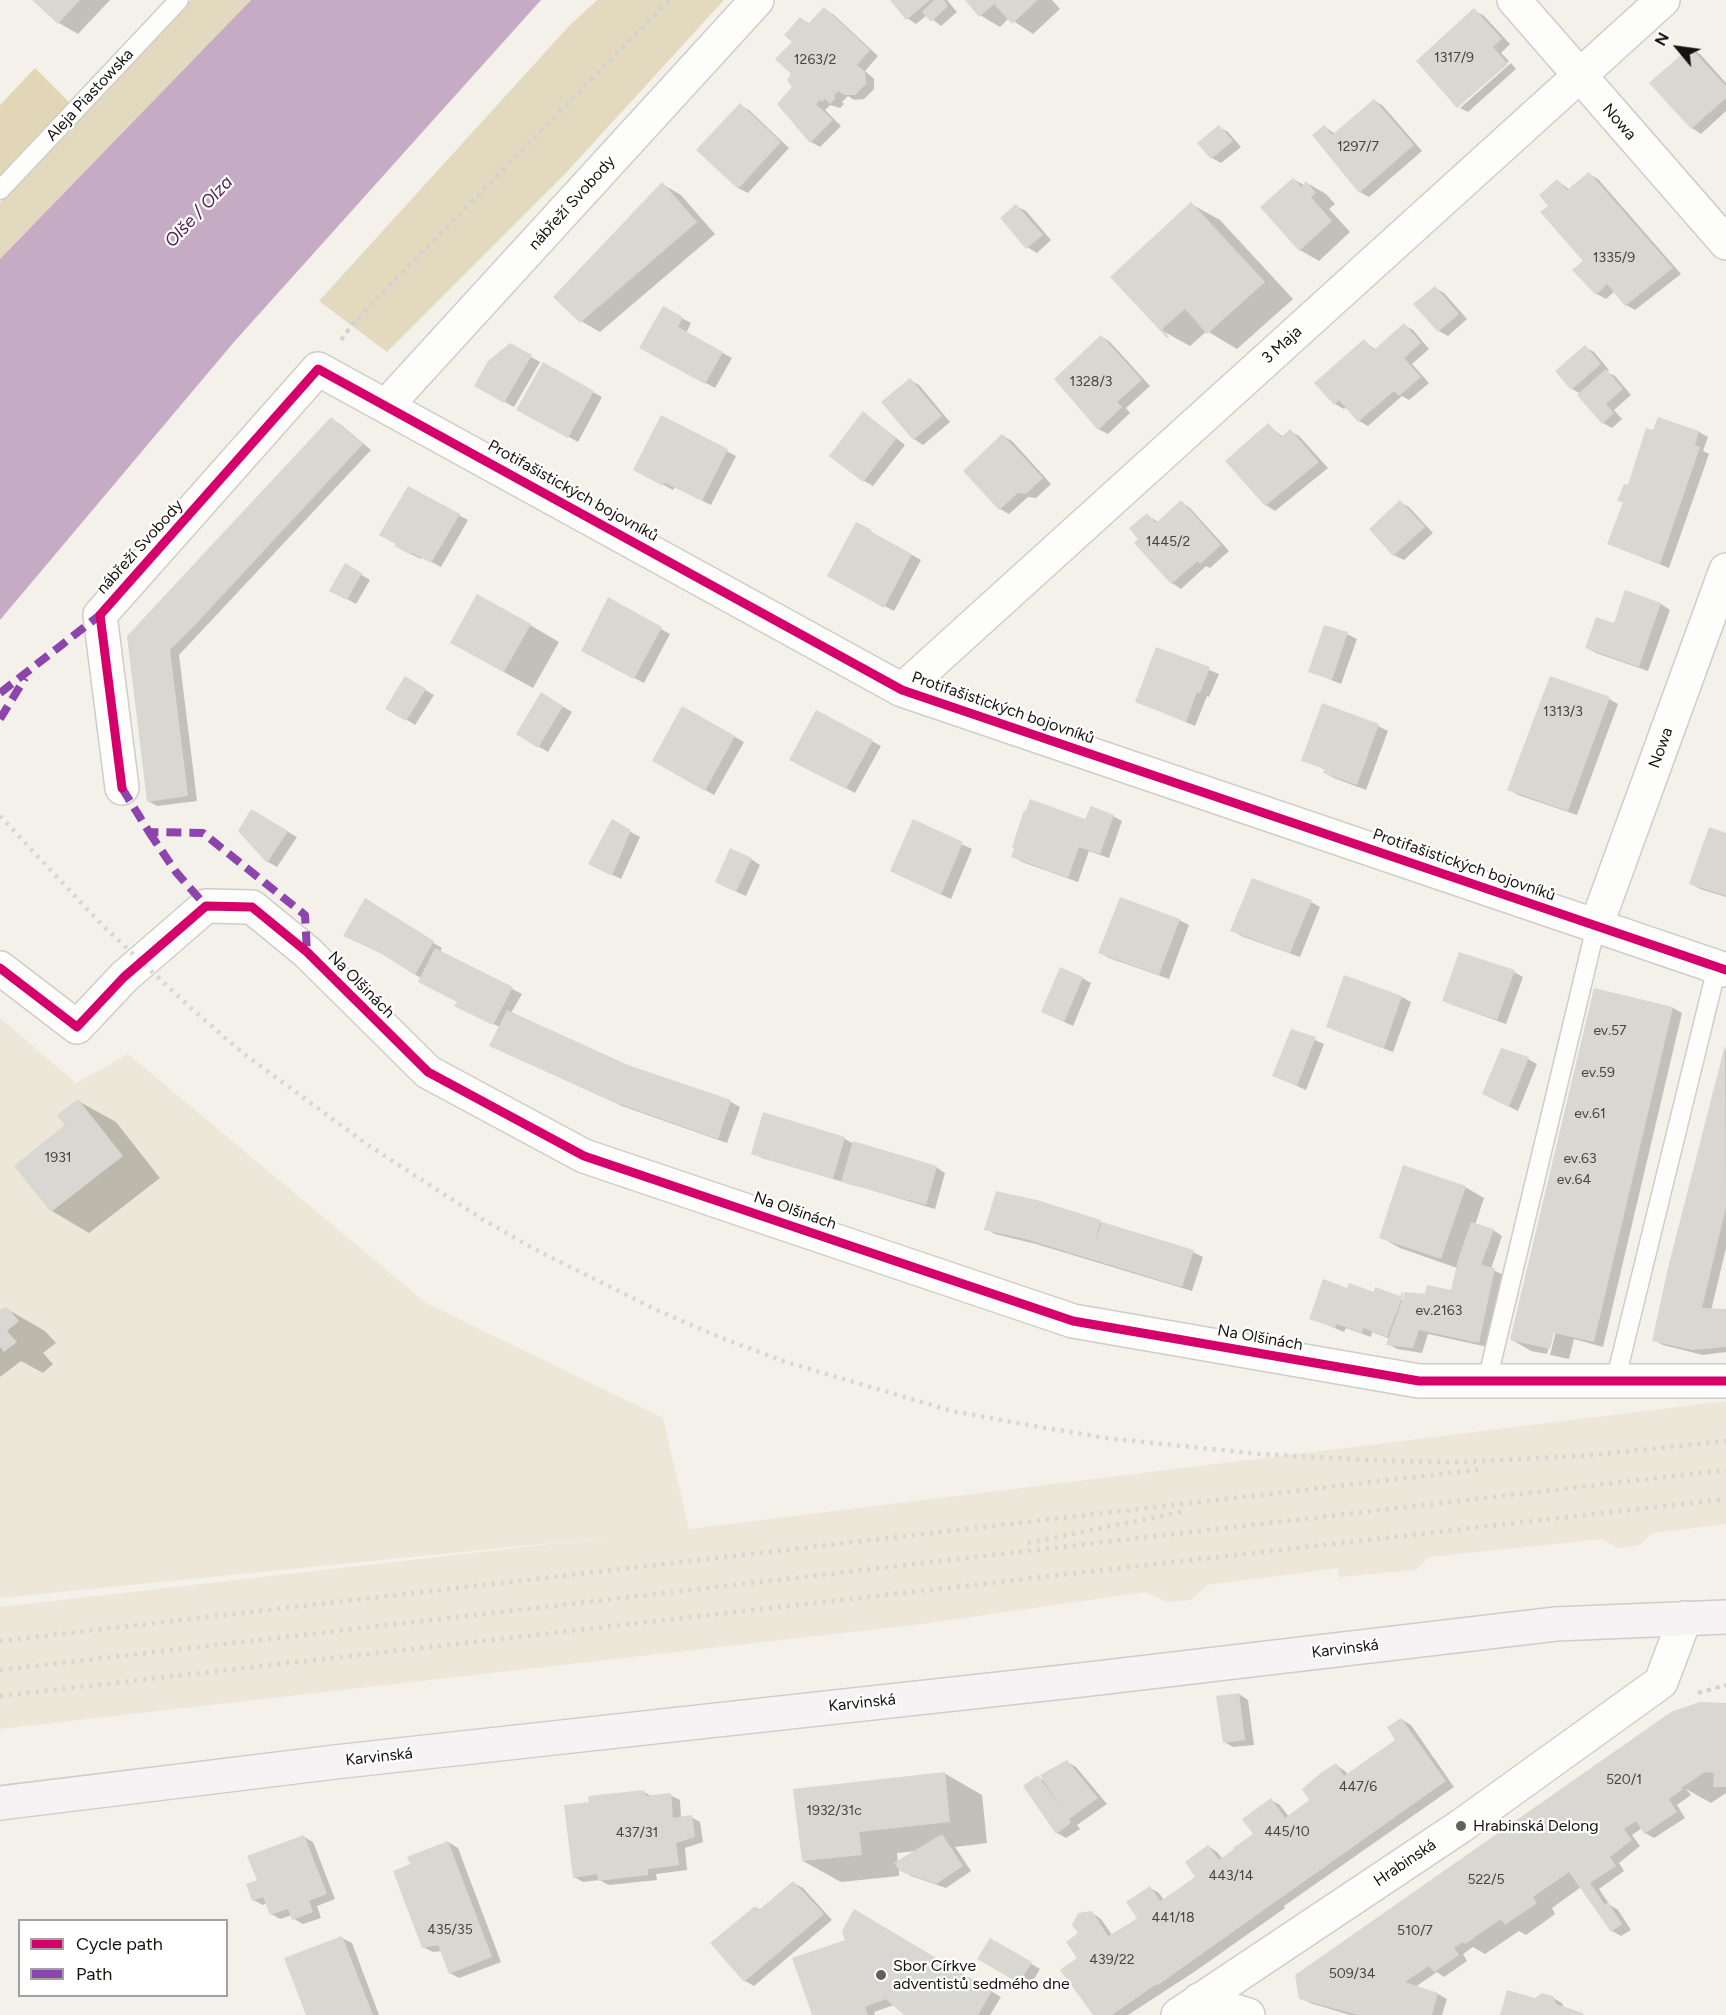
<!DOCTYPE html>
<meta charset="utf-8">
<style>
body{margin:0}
#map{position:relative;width:1726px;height:2015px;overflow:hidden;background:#f4f1ea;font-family:Figtree,sans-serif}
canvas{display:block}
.legend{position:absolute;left:18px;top:1919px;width:210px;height:78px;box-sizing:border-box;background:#fff;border:2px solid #a1a19f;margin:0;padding:8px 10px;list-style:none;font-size:18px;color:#15130f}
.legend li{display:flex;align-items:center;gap:12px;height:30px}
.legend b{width:30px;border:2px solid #a1a19f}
.north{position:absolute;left:1648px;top:18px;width:60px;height:60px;-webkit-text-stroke:4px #fff;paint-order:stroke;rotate:299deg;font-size:16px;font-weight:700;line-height:24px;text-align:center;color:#15130f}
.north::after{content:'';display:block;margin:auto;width:21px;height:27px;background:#15130f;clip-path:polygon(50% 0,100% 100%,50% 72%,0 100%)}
</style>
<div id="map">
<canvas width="1726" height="2015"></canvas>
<ul class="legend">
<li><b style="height:8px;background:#d6006c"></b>Cycle path</li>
<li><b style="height:8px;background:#8e44ad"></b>Path</li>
</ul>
<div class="north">N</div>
</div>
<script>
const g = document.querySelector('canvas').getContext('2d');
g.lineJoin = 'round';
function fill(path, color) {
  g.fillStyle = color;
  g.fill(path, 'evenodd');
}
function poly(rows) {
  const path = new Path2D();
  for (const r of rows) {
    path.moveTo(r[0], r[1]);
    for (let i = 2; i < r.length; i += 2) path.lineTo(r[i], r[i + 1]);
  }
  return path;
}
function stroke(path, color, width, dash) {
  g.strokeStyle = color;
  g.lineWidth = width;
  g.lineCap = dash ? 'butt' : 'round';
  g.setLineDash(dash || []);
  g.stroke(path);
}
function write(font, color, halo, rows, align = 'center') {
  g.font = font + ' Figtree,sans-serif';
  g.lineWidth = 4.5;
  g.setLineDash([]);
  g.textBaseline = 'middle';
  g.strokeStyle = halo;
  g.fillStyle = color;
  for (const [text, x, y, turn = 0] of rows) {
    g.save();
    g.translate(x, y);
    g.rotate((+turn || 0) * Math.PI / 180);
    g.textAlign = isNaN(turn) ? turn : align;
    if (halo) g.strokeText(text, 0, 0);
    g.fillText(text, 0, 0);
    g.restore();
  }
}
const built = poly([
 [0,1018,76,1083,128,1054,426,1303,663,1418,689,1529,1726,1401,1726,1524,1653,1533,1639,1545,1618,1548,1602,1539,1429,1557,1416,1570,1339,1577,1338,1568,1207,1585,1191,1600,1166,1602,1146,1592,930,1623,0,1729,0,1607,603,1538,0,1598]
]);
const green = poly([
 [191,0,251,0,0,259,0,203],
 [597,0,724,0,564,175,387,352,319,301,569,26]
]);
const forest = poly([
 [35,68,71,104,0,178,0,105]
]);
const water = poly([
 [251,0,541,0,234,342,0,620,0,259]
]);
const shadow = poly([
 [34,0,110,0,78,34,59,23],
 [892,0,947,0,957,12,941,26,927,15,916,24,907,18],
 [967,0,1052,0,1060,9,1033,34,1009,18,1000,27,980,15],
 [825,9,834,15,878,56,865,71,874,79,874,89,864,99,854,100,848,96,842,102,844,104,840,108,830,105,825,110,841,126,820,147,811,142,779,104,794,88,794,42,801,19,810,24],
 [1474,10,1484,16,1510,44,1501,53,1509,61,1459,105,1459,107,1418,61],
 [1691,48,1700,54,1726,83,1726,111,1701,134,1692,128,1651,83],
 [1511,63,1516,69,1468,112,1460,108],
 [1374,100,1383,106,1422,151,1369,197,1360,192,1324,126,1335,134],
 [740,105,749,110,789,148,748,193,738,188],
 [1219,127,1228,132,1241,147,1221,163,1212,158,1199,143],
 [1589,174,1598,179,1681,274,1635,310,1626,305,1615,291,1606,299,1597,294,1585,261,1550,207,1558,181,1570,190],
 [1293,179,1304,185,1307,183,1326,194,1335,204,1329,209,1350,232,1319,261,1300,250],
 [662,184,681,195,715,234,600,332,581,321],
 [1191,204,1220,220,1293,299,1237,349,1207,331,1190,346,1161,330],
 [1016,206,1026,211,1051,240,1037,253,1027,247],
 [1435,288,1444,293,1467,319,1448,336,1439,331],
 [663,308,691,323,686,333,732,358,715,388,641,347],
 [1404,325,1413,330,1429,349,1412,364,1429,383,1409,400,1402,396,1368,426,1359,421,1347,407,1344,409,1335,404,1364,341,1376,350],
 [1101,336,1110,342,1150,386,1126,408,1130,413,1108,434,1098,429],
 [510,345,540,362,514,407,476,386],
 [1585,347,1594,352,1609,370,1607,372,1615,376,1631,395,1614,410,1622,419,1612,428,1603,423,1581,394,1572,389],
 [543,364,602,397,578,442,518,409],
 [910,380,919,385,950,422,923,445,914,439,883,403],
 [864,413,905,445,873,486,864,481],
 [662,417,736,456,711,505,675,487,673,490,635,469],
 [331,419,340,424,371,450,179,655,197,801,157,806,148,801,129,637],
 [1659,419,1699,432,1708,437,1703,451,1709,454,1669,568,1618,548,1624,503,1619,500,1628,487],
 [1268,425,1283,437,1290,431,1299,436,1328,468,1275,511,1266,505],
 [1003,436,1012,441,1051,484,1036,498,1028,497,1009,514,1000,509],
 [408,488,468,520,441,567,422,557,421,559,405,551],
 [1181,502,1190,508,1229,551,1210,568,1206,566,1181,589,1172,583,1136,543,1141,539,1147,515,1158,522],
 [1400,502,1409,507,1433,533,1404,560,1394,555],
 [857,524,921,560,894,611,829,576],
 [345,565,370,580,356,604,331,590],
 [1626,592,1661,604,1670,610,1648,671,1596,653,1587,648,1615,625],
 [609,600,670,634,644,683,592,656],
 [530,625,559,642,533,688,480,659],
 [1347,634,1357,639,1341,684,1310,671],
 [1157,649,1219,674,1209,697,1207,696,1195,726,1136,701],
 [405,678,434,695,415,725,388,708],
 [542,694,572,712,548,752,518,734],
 [1609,699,1618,704,1577,815,1518,795,1508,789],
 [683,708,744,742,714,795,654,761],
 [817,712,881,746,855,793,801,764],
 [1378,726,1388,731,1366,790,1334,778,1325,773,1326,770,1303,760],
 [252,811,297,837,277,867,268,862,240,831],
 [1113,816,1122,821,1109,858,1089,851,1078,882,1022,862,1013,856,1086,821],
 [913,821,972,849,951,899,901,876],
 [612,822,640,837,621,879,600,869],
 [1726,834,1726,897,1700,889,1691,884],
 [751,859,760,865,746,896,726,887],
 [1311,902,1320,907,1300,957,1241,936,1232,930],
 [1179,920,1189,925,1169,979,1109,958,1099,952],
 [406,927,442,948,440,952,522,994,511,1013,627,1067,731,1102,740,1107,727,1143,622,1106,500,1050,500,1027,465,1011,458,1002,388,957],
 [1514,972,1523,977,1506,1024,1453,1005,1444,1000],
 [1345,977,1402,997,1411,1002,1393,1052,1337,1031,1328,1026],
 [1082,978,1091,983,1073,1026,1043,1012],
 [1595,990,1673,1008,1682,1013,1603,1347,1574,1339,1569,1359,1550,1355,1556,1331,1553,1331,1547,1354,1531,1351,1512,1340],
 [1292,1030,1324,1044,1306,1090,1274,1076],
 [1726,1048,1726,1248,1711,1311,1726,1310,1726,1352,1703,1355,1663,1345,1654,1340],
 [1528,1059,1537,1064,1518,1111,1493,1099],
 [78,1101,116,1122,160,1178,89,1233,52,1211,68,1126],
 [764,1114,845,1139,854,1144,936,1167,945,1173,935,1209,762,1158,753,1153],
 [1465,1187,1484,1198,1475,1225,1493,1230,1502,1236,1491,1269,1504,1275,1488,1347,1428,1334,1422,1353,1397,1349,1388,1344,1390,1339,1372,1332,1371,1337,1346,1328,1344,1332,1310,1318,1348,1290,1404,1300,1452,1292,1457,1268,1400,1248,1381,1237],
 [1100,1222,1193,1252,1203,1257,1192,1291,1036,1244,995,1234,986,1229],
 [7,1309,45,1331,56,1343,43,1353,53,1364,43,1373,21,1361,0,1377,0,1310],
 [1239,1694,1248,1700,1254,1745,1233,1747,1224,1742],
 [1726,1705,1726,1793,1711,1803,1686,1789,1691,1795,1677,1805,1685,1818,1654,1838,1645,1833,1642,1828,1632,1835,1640,1846,1619,1863,1624,1871,1599,1889,1610,1905,1618,1910,1631,1930,1621,1936,1612,1931,1581,1887,1552,1908,1555,1914,1526,1935,1519,1931,1485,1954,1473,1947,1463,1954,1467,1961,1444,1977,1437,1972,1415,1987,1438,1994,1447,1999,1442,2015,1350,2015,1310,2003,1300,1998],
 [1401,1719,1411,1725,1454,1787,1284,1906,1285,1908,1197,1970,1128,2015,1095,2015,1079,1958,1081,1934,1092,1913,1101,1919,1112,1935,1139,1918,1150,1888,1159,1893,1164,1900,1197,1877,1208,1846,1217,1852,1223,1859,1255,1834,1271,1800,1280,1805,1289,1817,1311,1800,1336,1765,1345,1771,1348,1775,1397,1740],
 [1067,1762,1076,1767,1107,1804,1077,1825,1080,1829,1066,1838,1057,1833,1038,1777,1045,1781],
 [944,1773,982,1795,987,1843,955,1847,971,1871,946,1888,911,1876,899,1869,899,1876,841,1882,803,1861],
 [917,1851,898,1863,897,1853],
 [644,1792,653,1797,670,1795,680,1800,681,1818,691,1817,700,1822,703,1842,685,1848,687,1870,656,1874,657,1880,609,1885,599,1880,583,1882,574,1877],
 [304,1837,313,1842,335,1899,317,1906,321,1918,303,1924,294,1919,292,1915,280,1919,271,1914,267,1903,263,1905,253,1900],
 [448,1842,458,1848,501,1962,459,1978,450,1973,442,1951,433,1952,423,1947,412,1865],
 [794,1883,803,1888,832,1920,754,1986,745,1981,755,1907,761,1910],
 [855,1911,1001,1997,990,2015,906,2015,894,2005,874,2012,875,2015,814,2015,847,1941],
 [342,1938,352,1943,379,2015,307,2015],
 [991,1940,1040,1969,1029,1987,980,1959],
 [1553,1998,1562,2003,1564,2008,1584,2015,1501,2015,1535,2000]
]);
const building = poly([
 [32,0,80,0,58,24],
 [890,0,930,0,906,20],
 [934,0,944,0,948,6,931,22,922,12],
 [965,0,1038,0,1012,24,994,4,979,17],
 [824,7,870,50,857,65,865,72,866,84,855,95,844,95,838,91,834,96,836,98,830,104,825,99,822,102,820,100,816,104,833,120,810,143,777,104,792,87,787,80,791,74,775,59,792,42,784,35,800,17,808,24],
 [1474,8,1502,39,1493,47,1508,64,1457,108,1416,61],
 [1690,47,1726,86,1726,98,1691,129,1649,83],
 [1374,99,1414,145,1359,193,1312,135,1324,125,1332,135],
 [740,103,781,142,738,189,696,150],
 [1219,125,1233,141,1211,159,1197,143],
 [1589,172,1673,268,1625,306,1607,284,1596,295,1572,270,1583,261,1540,212,1548,206,1539,195,1557,179,1567,190],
 [1293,178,1301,187,1306,181,1316,193,1311,197,1332,221,1299,251,1260,207],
 [662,182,697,222,580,323,553,297],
 [1191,202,1265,282,1207,334,1185,309,1162,329,1169,337,1167,338,1110,277],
 [1016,204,1043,235,1026,249,1000,218],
 [1435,286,1459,314,1438,332,1413,304],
 [663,306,683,317,678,327,723,352,705,384,639,348],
 [1404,323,1421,343,1404,358,1421,377,1399,396,1394,391,1358,422,1339,400,1334,405,1314,383,1364,339,1374,350],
 [1101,335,1142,380,1117,402,1122,407,1098,430,1054,379],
 [510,343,532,355,504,403,474,386,488,361],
 [1585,345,1601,364,1571,390,1555,371],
 [543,362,594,391,568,438,516,410],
 [1606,369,1623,389,1606,404,1614,413,1602,424,1577,395],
 [910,378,942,416,913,440,881,402],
 [863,411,896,439,863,482,829,456],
 [661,415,728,449,702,501,665,483,663,486,633,470],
 [331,417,363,444,195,625,170,650,188,796,147,802,127,636],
 [1658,417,1699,431,1695,445,1700,447,1660,564,1607,544,1623,502,1617,501,1624,484,1628,485,1646,428,1653,430],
 [1268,423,1281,437,1290,429,1319,462,1265,506,1225,461],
 [1002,434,1043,478,1026,494,1018,493,999,510,963,471],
 [408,486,460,514,431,563,412,553,411,555,394,546,396,544,379,535],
 [1181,500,1221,545,1200,564,1198,561,1171,584,1134,543,1138,539,1129,528,1147,513,1156,523],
 [1400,500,1425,527,1393,556,1369,529],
 [856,522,872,530,871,532,912,554,884,608,827,576],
 [345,563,362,573,347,600,329,591],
 [1625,590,1661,603,1639,667,1585,648,1596,617,1614,623],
 [477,594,531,624,504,672,450,643],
 [608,597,662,627,634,679,581,651],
 [1324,625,1348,632,1332,680,1308,672],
 [1156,647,1210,667,1200,693,1197,692,1186,722,1135,702],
 [405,676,426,689,406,721,385,709],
 [1550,676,1610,697,1568,811,1507,790],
 [541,692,563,706,538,748,516,734],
 [1322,703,1379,724,1357,785,1323,773,1325,769,1301,761],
 [682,706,735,736,705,791,652,761],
 [816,710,873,740,846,789,789,760],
 [1030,799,1085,819,1091,806,1114,815,1100,854,1079,847,1068,878,1011,857,1014,848,1012,847,1024,810,1026,811],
 [251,809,288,831,267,863,238,831],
 [612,819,631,830,612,876,588,864],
 [913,819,963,842,941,895,890,871],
 [1709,827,1726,833,1726,896,1689,884],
 [730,848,752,858,736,892,715,882],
 [1252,878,1312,900,1290,953,1230,931],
 [1120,897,1180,919,1159,975,1098,953],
 [365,898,434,941,415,975,380,953,343,936],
 [435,948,513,987,493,1025,454,1006,457,1002,418,982],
 [1459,952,1515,970,1497,1020,1442,1001],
 [1060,967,1083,977,1064,1022,1041,1012],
 [1344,975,1402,996,1384,1048,1326,1027],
 [1594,988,1673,1007,1594,1342,1554,1333,1550,1349,1510,1340],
 [507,1010,628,1065,731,1100,718,1139,611,1101,489,1046],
 [1291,1029,1316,1037,1297,1086,1272,1076],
 [1725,1045,1726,1207,1702,1308,1726,1309,1726,1347,1692,1350,1652,1341,1668,1268],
 [1501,1048,1529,1057,1509,1107,1482,1094],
 [78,1099,123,1156,51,1212,14,1166,65,1125,57,1115],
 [763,1112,845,1137,833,1179,751,1154],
 [853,1141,937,1166,926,1205,841,1182],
 [1403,1165,1466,1186,1441,1259,1379,1238],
 [996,1191,1037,1200,1101,1220,1094,1246,1102,1222,1194,1250,1182,1287,1025,1239,984,1230],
 [1471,1222,1494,1229,1481,1265,1495,1268,1479,1343,1419,1330,1413,1348,1386,1345,1405,1292,1425,1294,1427,1285,1451,1290,1458,1260],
 [1323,1279,1347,1288,1349,1283,1374,1292,1375,1287,1400,1296,1402,1292,1404,1292,1387,1337,1363,1328,1362,1333,1337,1324,1335,1328,1309,1319],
 [7,1307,19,1321,7,1331,17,1342,4,1352,0,1347,0,1309],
 [1239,1693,1245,1740,1223,1743,1216,1696],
 [1700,1702,1726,1703,1726,1787,1713,1787,1714,1773,1705,1772,1681,1788,1683,1789,1669,1799,1677,1812,1644,1834,1636,1821,1624,1829,1632,1840,1610,1857,1616,1866,1590,1883,1605,1905,1608,1902,1622,1924,1611,1932,1569,1872,1533,1897,1537,1903,1505,1925,1501,1919,1465,1944,1463,1942,1454,1948,1459,1955,1434,1972,1429,1966,1405,1982,1438,1993,1432,2015,1358,2015,1299,1999,1295,1975,1671,1712],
 [1401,1718,1446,1781,1158,1985,1155,1985,1112,2015,1093,2015,1060,1970,1077,1958,1066,1942,1078,1933,1072,1925,1078,1913,1092,1911,1108,1936,1130,1923,1137,1918,1126,1902,1150,1886,1160,1901,1178,1889,1195,1877,1185,1862,1208,1845,1219,1860,1234,1849,1233,1848,1253,1834,1242,1819,1271,1798,1285,1818,1309,1800,1302,1789,1322,1772,1336,1763,1344,1776,1395,1740,1387,1727],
 [1067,1760,1098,1798,1069,1819,1071,1823,1056,1834,1023,1786,1038,1775,1061,1808,1040,1775],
 [945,1772,950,1822,859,1832,862,1855,802,1861,793,1789],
 [644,1790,646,1796,671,1793,673,1818,692,1815,695,1837,676,1843,679,1865,648,1869,648,1875,598,1881,597,1874,573,1878,564,1805,589,1802,588,1796],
 [942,1834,963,1866,936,1884,900,1871,894,1863],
 [304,1835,327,1894,309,1901,313,1912,292,1920,288,1909,270,1915,263,1897,252,1901,246,1884,257,1880,247,1856],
 [448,1841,492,1957,449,1974,438,1945,422,1948,393,1871,410,1864,407,1857],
 [793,1881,824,1914,744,1982,710,1943,755,1906,759,1910],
 [854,1909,992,1991,978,2015,904,2015,886,1999,865,2007,868,2015,812,2015,792,1958,845,1940,842,1931],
 [342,1936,373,2015,306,2015,284,1958],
 [990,1938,1032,1962,1019,1983,977,1959],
 [1507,1990,1535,1998,1542,1993,1553,1996,1556,2004,1583,2013,1582,2015,1500,2015]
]);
const path = poly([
 [341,340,355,321,669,0],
 [1698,1693,1726,1685]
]);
const service = poly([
 [0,190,179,0],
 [1487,1381,1596,926],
 [1615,1382,1717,967]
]);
const minor = poly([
 [1514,0,1726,243],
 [386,406,757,0],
 [902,690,1663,0],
 [122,788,100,615,318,369,902,690,1726,970],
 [1596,926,1726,570],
 [0,968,77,1027,124,977,206,906,252,907,307,952,428,1072,584,1156,1073,1321,1419,1381,1726,1381],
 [1199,2000,1248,2015],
 [1178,2015,1461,1826,1661,1682,1685,1618]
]);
const secondary = poly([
 [0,1803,335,1762,1081,1680,1556,1624,1726,1617]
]);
const rail = poly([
 [0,816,103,926,192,1009,244,1054,368,1145,482,1219,538,1251,659,1311,719,1337,786,1362,952,1411,1023,1424,1105,1438,1260,1454,1386,1461,1465,1462,1593,1455,1726,1441],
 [1028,1543,1181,1512],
 [0,1641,1484,1469],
 [0,1670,1726,1470],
 [0,1696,1726,1499]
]);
const quiet = poly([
 [0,693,100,615],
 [0,719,25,678],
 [122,788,149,832,203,833,305,915,307,952],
 [149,832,176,872,206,906]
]);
const cycleway = poly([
 [122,788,100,615,318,369,902,690,1726,970],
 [0,968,77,1027,124,977,206,906,252,907,307,952,428,1072,584,1156,1073,1321,1419,1381,1726,1381]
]);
const markers = [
 [1461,1826,6,"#63615c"],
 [881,1975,6,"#63615c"]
];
const numberNames = [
 ["1317/9",1454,58],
 ["1263/2",815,60],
 ["1297/7",1358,147],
 ["1335/9",1614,258],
 ["1328/3",1091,382],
 ["1445/2",1168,542],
 ["1313/3",1563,712],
 ["ev.57",1610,1031],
 ["ev.59",1598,1073],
 ["ev.61",1590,1114],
 ["1931",58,1158],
 ["ev.63",1580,1159],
 ["ev.64",1574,1180],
 ["ev.2163",1439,1311],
 ["520/1",1624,1780],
 ["447/6",1358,1787],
 ["1932/31c",834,1811],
 ["445/10",1287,1832],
 ["437/31",637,1833],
 ["443/14",1231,1876],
 ["522/5",1486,1880],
 ["441/18",1173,1918],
 ["435/35",450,1930],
 ["510/7",1415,1931],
 ["439/22",1112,1960],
 ["509/34",1352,1974]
];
const streetNames = [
 ["Aleja Piastowska",90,95,-47],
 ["Nowa",1619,122,49],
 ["nábřeží Svobody",572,203,-48],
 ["3 Maja",1282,345,-42],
 ["Protifašistických bojovníků",573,491,29],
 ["nábřeží Svobody",140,547,-48],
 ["Protifašistických bojovníků",1003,708,19],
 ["Nowa",1661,748,-70],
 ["Protifašistických bojovníků",1464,865,19],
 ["Na Olšinách",361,985,45],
 ["Na Olšinách",795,1211,19],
 ["Na Olšinách",1260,1338,10],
 ["Karvinská",1345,1649,-7],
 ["Karvinská",862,1703,-6],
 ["Karvinská",379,1757,-6],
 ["Hrabinská",1405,1863,-34]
];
const poiNames = [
 ["Hrabinská Delong",1473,1826],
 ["Sbor Církve",893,1966],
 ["adventistů sedmého dne",893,1984]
];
const waterNames = [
 ["Olše / Olza",199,212,-47]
];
fill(built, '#ece7d8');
fill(green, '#e3d9be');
fill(forest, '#e1d6b6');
fill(water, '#c6abc4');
fill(shadow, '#0003');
fill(building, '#d8d7d1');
stroke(service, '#cfcdc8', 21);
stroke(minor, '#cfcdc8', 36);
stroke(secondary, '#cfcdc8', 36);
stroke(path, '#d2d2d0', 4, [4.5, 4.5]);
stroke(service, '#fdfdfc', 18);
stroke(minor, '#fdfdfc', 33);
stroke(secondary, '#f5f3f3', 33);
stroke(rail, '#d6d6d4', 4.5, [3, 6]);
stroke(quiet, '#8e44ad', 8, [15, 8]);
stroke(cycleway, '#d6006c', 9);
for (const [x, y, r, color] of markers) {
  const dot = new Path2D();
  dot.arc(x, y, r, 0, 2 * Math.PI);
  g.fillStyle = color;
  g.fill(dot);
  stroke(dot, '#fff', 2);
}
write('14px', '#464440', null, numberNames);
write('16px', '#15130f', '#fff', streetNames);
write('16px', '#15130f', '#fff', poiNames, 'left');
write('italic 18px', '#522254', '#fff', waterNames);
</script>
